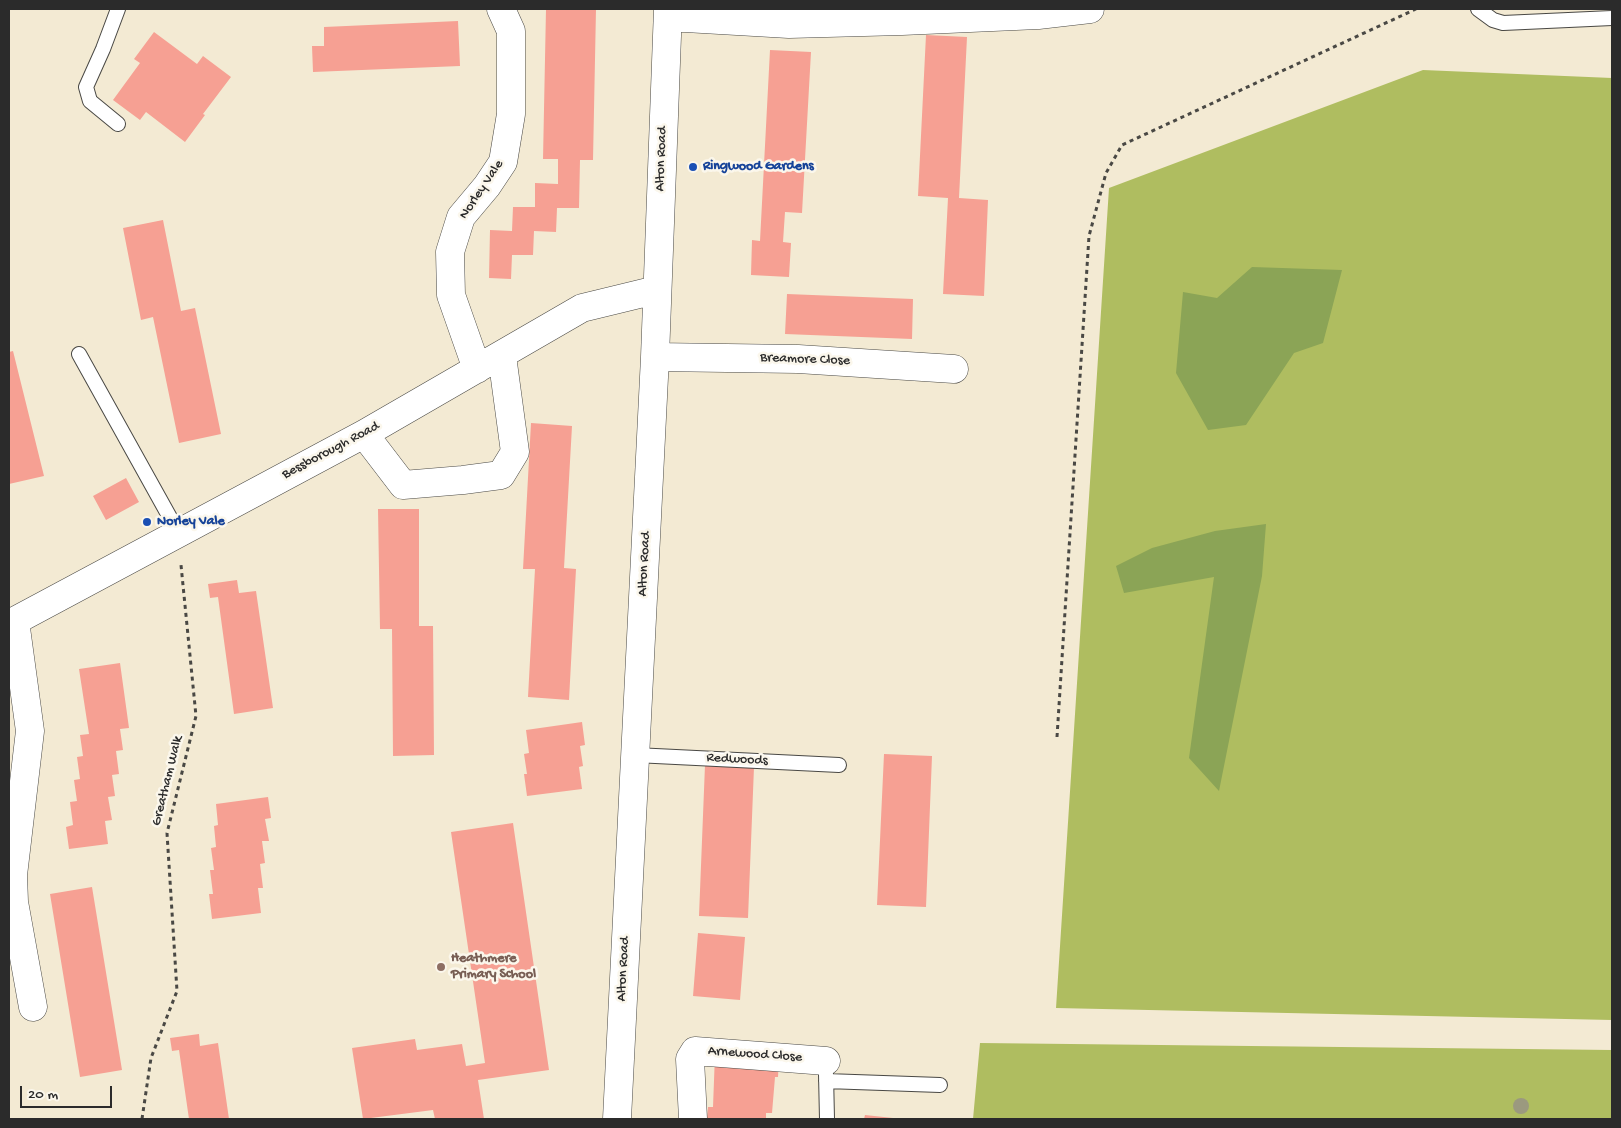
<!DOCTYPE html>
<style>
body{margin:0}
#map{position:relative;width:1621px;height:1128px;overflow:hidden;background:#f3ead3;font-family:"Gochi Hand",sans-serif}
canvas{display:block}
.frame{position:absolute;inset:0;border:10px solid #2b2b2b;pointer-events:none}
.scale{position:absolute;left:20px;top:1086px;width:92px;height:22px;box-sizing:border-box;border:2px solid #2b2b2b;border-top:0;padding-left:6px;font-size:15px;line-height:18px;white-space:nowrap;color:#2b2b2b;-webkit-text-stroke:4px #fbf7ec;paint-order:stroke}
</style>
<div id="map">
<canvas width="1621" height="1128"></canvas>
<div class="frame"></div>
<div class="scale">20 m</div>
</div>
<script>
const g = document.querySelector('canvas').getContext('2d');
g.lineJoin = 'round';
function fill(path, color) {
  g.fillStyle = color;
  g.fill(path, 'evenodd');
}
function poly(rows) {
  const path = new Path2D();
  for (const r of rows) {
    path.moveTo(r[0], r[1]);
    for (let i = 2; i < r.length; i += 2) path.lineTo(r[i], r[i + 1]);
  }
  return path;
}
function stroke(path, color, width, dash) {
  g.strokeStyle = color;
  g.lineWidth = width;
  g.lineCap = dash ? 'butt' : 'round';
  g.setLineDash(dash || []);
  g.stroke(path);
}
function write(font, color, halo, rows, align = 'center') {
  g.font = font + ' "Gochi Hand",sans-serif';
  g.lineWidth = 5;
  g.setLineDash([]);
  g.textBaseline = 'middle';
  g.strokeStyle = halo;
  g.fillStyle = color;
  for (const [text, x, y, turn = 0] of rows) {
    g.save();
    g.translate(x, y);
    g.rotate((+turn || 0) * Math.PI / 180);
    g.textAlign = isNaN(turn) ? turn : align;
    if (halo) g.strokeText(text, 0, 0);
    g.fillText(text, 0, 0);
    g.restore();
  }
}
const green = poly([
 [1423,70,1612,78,1612,1020,1056,1008,1109,188],
 [980,1043,1612,1050,1612,1119,973,1119]
]);
const forest = poly([
 [1252,267,1342,270,1323,343,1294,353,1246,425,1208,430,1176,373,1183,292,1217,298],
 [1266,524,1262,576,1219,791,1189,758,1214,577,1124,593,1116,566,1152,548,1215,531]
]);
const building = poly([
 [546,9,596,9,593,160,580,160,579,208,557,208,556,232,534,231,533,255,512,255,511,279,489,278,490,230,512,231,513,207,535,207,535,183,558,184,558,159,543,159],
 [458,21,460,66,313,72,312,46,324,46,324,27],
 [154,32,197,64,203,56,231,77,203,114,205,115,185,142,146,112,140,120,113,100,140,63,134,59],
 [926,35,967,37,959,198,988,200,984,296,943,294,948,198,918,196],
 [770,50,811,52,802,213,785,212,783,242,791,243,789,277,751,275,752,240,760,241],
 [163,220,181,311,195,308,221,434,179,443,153,317,141,320,123,228],
 [787,294,913,299,912,339,785,334],
 [13,351,44,476,9,484,9,352],
 [531,423,572,426,564,568,576,569,569,700,528,697,535,569,523,569],
 [126,478,139,502,106,520,93,496],
 [378,509,419,509,419,626,433,626,434,755,393,756,392,629,380,629],
 [237,580,239,593,256,591,273,708,234,714,218,597,210,598,208,584],
 [120,663,129,728,120,729,123,750,116,751,119,774,112,775,115,796,108,797,112,820,105,821,108,844,69,849,66,827,73,825,70,802,77,801,74,780,80,779,77,757,83,756,80,735,89,734,79,669],
 [582,722,585,745,580,746,583,766,579,767,582,789,527,796,524,774,527,774,524,754,529,753,526,730],
 [884,754,932,756,926,907,877,905],
 [705,765,754,767,748,918,699,916],
 [268,797,271,818,265,819,269,841,262,841,265,863,260,864,263,888,258,888,261,913,212,919,209,894,213,894,210,870,214,870,211,848,216,847,214,826,218,825,216,804],
 [513,823,549,1070,478,1080,484,1119,435,1119,433,1110,363,1119,352,1048,415,1039,417,1050,462,1044,466,1066,485,1063,451,832],
 [92,887,122,1070,80,1077,50,894],
 [698,933,745,937,740,1000,693,996],
 [199,1034,200,1046,218,1043,229,1119,189,1119,179,1050,172,1051,170,1038],
 [715,1054,779,1058,778,1077,775,1077,772,1113,766,1113,766,1119,707,1119,708,1107,713,1107],
 [865,1115,893,1118,893,1119,864,1119]
]);
const path = poly([
 [1057,737,1089,236,1106,173,1122,145,1416,9],
 [142,1119,151,1058,177,991,167,833,196,716,181,565]
]);
const service = poly([
 [118,9,103,49,86,87,90,101,118,124],
 [1478,9,1493,20,1503,23,1612,18],
 [79,354,178,532],
 [635,755,839,765],
 [826,1074,827,1119],
 [826,1081,940,1085]
]);
const minor = poly([
 [668,17,789,24,902,21,1038,15,1090,9],
 [655,357,798,359,954,369],
 [477,369,451,295,450,252,461,217,487,186,503,162,511,114,511,31,501,9],
 [364,434,403,485,463,480,501,475,515,452,502,356],
 [15,621,30,731,13,875,14,902,33,1007],
 [9,624,364,434,582,308,656,290],
 [617,1119,655,357,668,9],
 [693,1119,690,1059,695,1051,826,1061]
]);
const trees = [
 [1521,1106]
];
const markers = [
 [693,167,5,"#1a4fb4"],
 [147,522,5,"#1a4fb4"],
 [441,967,5,"#8d6e63"]
];
const streetNames = [
 ["Alton Road",662,159,-88],
 ["Norley Vale",482,190,-56],
 ["Breamore Close",805,360,2],
 ["Bessborough Road",331,451,-28],
 ["Alton Road",645,564,-87],
 ["Redwoods",737,760,3],
 ["Greatham Walk",168,781,-76],
 ["Alton Road",624,969,-87],
 ["Arnewood Close",755,1055,4]
];
const transitNames = [
 ["Ringwood Gardens",703,167],
 ["Norley Vale",157,522]
];
const educationNames = [
 ["Heathmere",451,959],
 ["Primary School",451,975]
];
fill(green, '#afbd60');
fill(forest, '#8ba456');
fill(building, '#f6a093');
stroke(service, '#494844', 16);
stroke(minor, '#494844', 29);
stroke(path, '#494844', 3, [4, 4]);
stroke(service, '#fff', 14);
stroke(minor, '#fff', 28);
g.fillStyle = '#9b997f';
for (const [x, y] of trees) {
  g.beginPath();
  g.arc(x, y, 8, 0, 2 * Math.PI);
  g.fill();
}
for (const [x, y, r, color] of markers) {
  const dot = new Path2D();
  dot.arc(x, y, r, 0, 2 * Math.PI);
  g.fillStyle = color;
  g.fill(dot);
  stroke(dot, '#fbf7ec', 2);
}
write('14px', '#2b2b2b', '#fbf7ec', streetNames);
write('bold 14px', '#164399', '#fbf7ec', transitNames, 'left');
write('bold 14px', '#785e54', '#fbf7ec', educationNames, 'left');
</script>
